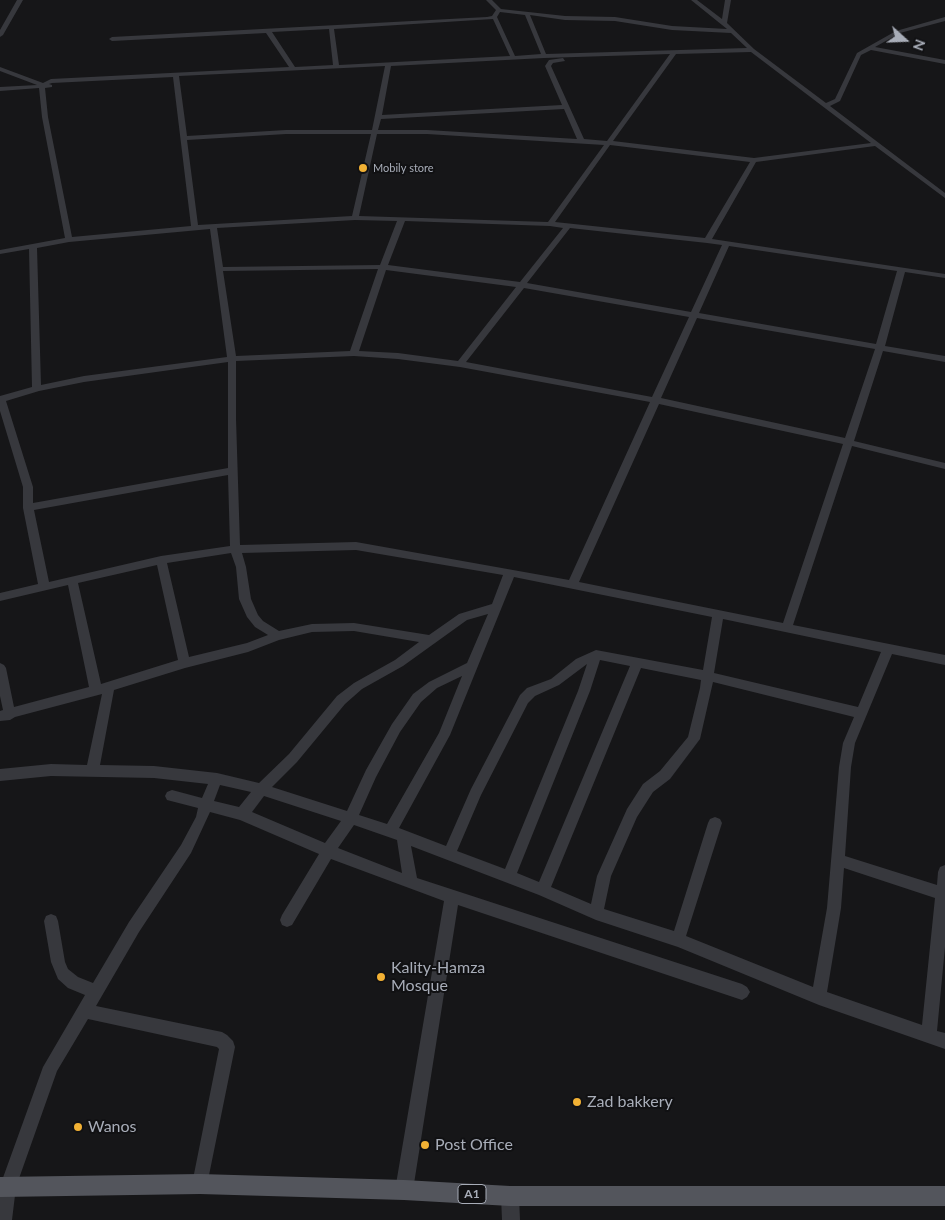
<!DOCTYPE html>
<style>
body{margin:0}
#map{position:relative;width:945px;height:1220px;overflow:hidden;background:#161618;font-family:Lato,sans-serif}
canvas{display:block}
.north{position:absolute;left:880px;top:15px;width:50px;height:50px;-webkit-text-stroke:4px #111113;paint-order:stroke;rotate:110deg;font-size:14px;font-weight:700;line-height:20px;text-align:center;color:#a8adb8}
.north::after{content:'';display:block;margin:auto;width:18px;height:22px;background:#a8adb8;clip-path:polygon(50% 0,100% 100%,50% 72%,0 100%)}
</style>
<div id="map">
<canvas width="945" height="1220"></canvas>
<div class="north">N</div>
</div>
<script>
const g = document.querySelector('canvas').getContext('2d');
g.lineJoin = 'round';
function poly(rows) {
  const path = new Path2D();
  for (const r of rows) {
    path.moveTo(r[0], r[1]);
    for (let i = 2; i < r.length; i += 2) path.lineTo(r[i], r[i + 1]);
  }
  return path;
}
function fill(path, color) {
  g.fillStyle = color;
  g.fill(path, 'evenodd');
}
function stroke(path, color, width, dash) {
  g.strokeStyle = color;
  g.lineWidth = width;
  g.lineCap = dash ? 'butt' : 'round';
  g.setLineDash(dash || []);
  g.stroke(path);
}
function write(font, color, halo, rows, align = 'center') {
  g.font = font + ' Lato,sans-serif';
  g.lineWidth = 4;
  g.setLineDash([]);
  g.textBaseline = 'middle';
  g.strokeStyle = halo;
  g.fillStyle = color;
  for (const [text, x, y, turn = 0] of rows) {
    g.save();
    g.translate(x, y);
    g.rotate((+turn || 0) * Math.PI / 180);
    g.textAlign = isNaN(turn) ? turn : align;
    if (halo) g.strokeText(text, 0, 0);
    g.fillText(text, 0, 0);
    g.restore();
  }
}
const minor = poly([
 [17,0,23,0,3,35,0,37,0,30,17,0],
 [486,0,492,0,501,9,565,16,615,17,672,26,727,29,691,0,697,0,722,19,725,0,731,0,727,23,754,49,826,103,835,99,857,53,896,31,945,17,945,21,900,33,875,47,945,60,945,64,871,50,861,55,840,101,830,106,945,193,945,198,875,146,756,162,712,239,945,274,945,278,905,272,885,346,945,356,945,362,883,351,854,441,945,463,945,469,852,446,793,625,945,655,945,665,892,654,855,743,851,767,845,856,937,885,938,872,940,867,945,865,945,947,937,1031,945,1033,945,1049,819,1005,678,947,596,920,539,895,411,846,417,878,742,984,747,987,750,992,747,997,742,1000,458,905,413,1190,410,1196,404,1199,398,1196,395,1190,444,901,331,859,292,925,287,927,282,925,280,920,282,915,319,854,240,820,210,812,191,853,139,932,96,1006,222,1032,227,1035,233,1041,235,1047,206,1190,200,1192,194,1190,192,1184,219,1049,217,1047,88,1019,57,1071,16,1187,12,1220,0,1220,0,1186,43,1067,85,995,68,988,58,979,51,962,44,921,46,916,51,914,56,916,58,921,65,962,68,969,78,977,93,983,129,922,181,845,196,817,198,808,167,800,165,796,167,792,172,790,202,798,208,784,154,778,51,776,0,781,0,769,51,764,87,765,102,694,15,717,10,720,0,721,0,711,3,710,0,696,0,663,4,665,6,668,14,707,89,687,68,585,0,601,0,593,38,584,23,508,23,487,0,411,0,396,32,387,29,249,0,254,0,250,65,238,42,117,39,88,0,91,0,87,37,85,0,71,0,67,43,83,51,79,289,67,266,33,112,41,109,39,112,37,487,17,492,16,496,10,486,0],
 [500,12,525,15,541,54,515,56,497,17,500,12],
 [530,15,565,20,615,21,672,30,731,33,747,48,546,54,530,15],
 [493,19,510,56,339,65,334,29,493,19],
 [329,29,333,65,295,67,272,32,329,29],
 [751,52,871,143,754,158,613,141,676,54,751,52],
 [670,54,607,141,584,139,551,66,553,63,565,61,563,58,549,60,545,66,562,105,382,115,391,66,544,58,670,54],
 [385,66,372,130,286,130,187,136,179,76,385,66],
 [173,77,191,226,72,237,48,117,45,88,52,87,52,85,49,84,52,83,173,77],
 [564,109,577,139,427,130,378,130,381,119,564,109],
 [286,134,371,134,352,216,198,225,187,140,286,134],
 [377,134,427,134,604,145,548,222,359,216,377,134],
 [610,145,750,162,705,238,555,222,610,145],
 [355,220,397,221,380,265,223,267,217,228,355,220],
 [405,221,550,226,563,228,520,282,388,265,405,221],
 [570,228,707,243,722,245,691,312,527,283,570,228],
 [210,229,227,357,84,376,41,385,37,248,69,242,210,229],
 [729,246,897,271,876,344,699,313,729,246],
 [378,269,350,351,236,356,223,271,378,269],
 [386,270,516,287,458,361,398,353,359,351,386,270],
 [524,288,689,317,652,397,466,362,524,288],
 [697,318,875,349,845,438,661,398,697,318],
 [354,356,398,359,460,367,650,402,569,580,356,542,240,545,236,419,236,361,354,356],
 [228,362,228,468,33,503,33,487,6,401,39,391,84,382,228,362],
 [659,404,843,444,783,623,579,582,659,404],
 [228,475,230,546,161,556,49,582,34,510,228,475],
 [356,550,503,575,492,604,459,614,429,635,354,623,312,624,279,631,263,621,258,615,251,599,246,567,242,553,356,550],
 [231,553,236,567,239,599,247,617,255,627,268,635,247,643,189,657,167,563,231,553],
 [157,565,178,660,101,684,78,583,157,565],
 [514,577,712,617,703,670,596,650,576,659,551,679,527,688,520,695,471,789,446,846,399,828,450,735,514,577],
 [488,614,467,663,429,682,413,694,392,724,366,770,347,811,272,787,297,762,345,704,362,689,403,666,467,620,488,614],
 [723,619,881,652,858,707,714,673,723,619],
 [354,631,419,642,395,660,354,683,337,696,289,754,259,783,217,773,154,766,100,765,114,690,185,668,248,652,279,640,312,632,354,631],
 [600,660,630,666,539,882,517,873,590,691,600,660],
 [587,664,578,691,505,869,457,851,481,795,528,703,535,696,559,685,587,664],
 [641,668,701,680,700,688,688,737,660,771,643,784,627,809,597,876,591,904,551,887,641,668],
 [462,676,439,733,387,824,359,815,376,777,400,732,421,702,437,688,462,676],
 [713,682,854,717,843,743,839,767,827,908,813,987,686,936,722,823,720,819,715,817,710,819,708,823,674,931,604,909,611,876,637,817,653,792,670,779,700,739,713,682],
 [220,785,251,792,239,807,214,801,220,785],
 [264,796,341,821,325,843,252,812,264,796],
 [354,825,397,840,402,873,338,848,354,825],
 [844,868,935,898,922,1025,827,992,841,908,844,868],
 [510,1187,516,1190,519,1196,520,1220,502,1220,501,1196,504,1190,510,1187]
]);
const major = poly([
 [200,1174,404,1180,510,1186,945,1186,945,1206,510,1206,404,1200,200,1194,0,1197,0,1177,200,1174]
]);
const markers = [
 [363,168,5,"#f2b134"],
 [381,977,5,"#f2b134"],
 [577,1102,5,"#f2b134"],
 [78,1127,5,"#f2b134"],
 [425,1145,5,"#f2b134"]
];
const farPoinames = [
 ["Mobily store",373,168]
];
const shields = [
 [472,1194,28]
];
const shieldNames = [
 ["A1",472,1194]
];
const nearPoinames = [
 ["Kality-Hamza",391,968],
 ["Mosque",391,986],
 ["Zad bakkery",587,1102],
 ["Wanos",88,1127],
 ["Post Office",435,1145]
];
fill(minor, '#37383d');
fill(major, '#53555c');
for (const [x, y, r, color] of markers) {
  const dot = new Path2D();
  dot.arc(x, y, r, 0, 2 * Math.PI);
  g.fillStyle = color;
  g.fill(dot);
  stroke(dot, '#111113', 2);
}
write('11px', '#a8adb8', '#111113', farPoinames, 'left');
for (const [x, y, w] of shields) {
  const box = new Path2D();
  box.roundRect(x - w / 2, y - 9.5, w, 19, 4);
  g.fillStyle = '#111113';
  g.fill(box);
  stroke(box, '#a8adb8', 1);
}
write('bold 12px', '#a8adb8', null, shieldNames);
write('16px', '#a8adb8', '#111113', nearPoinames, 'left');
</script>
